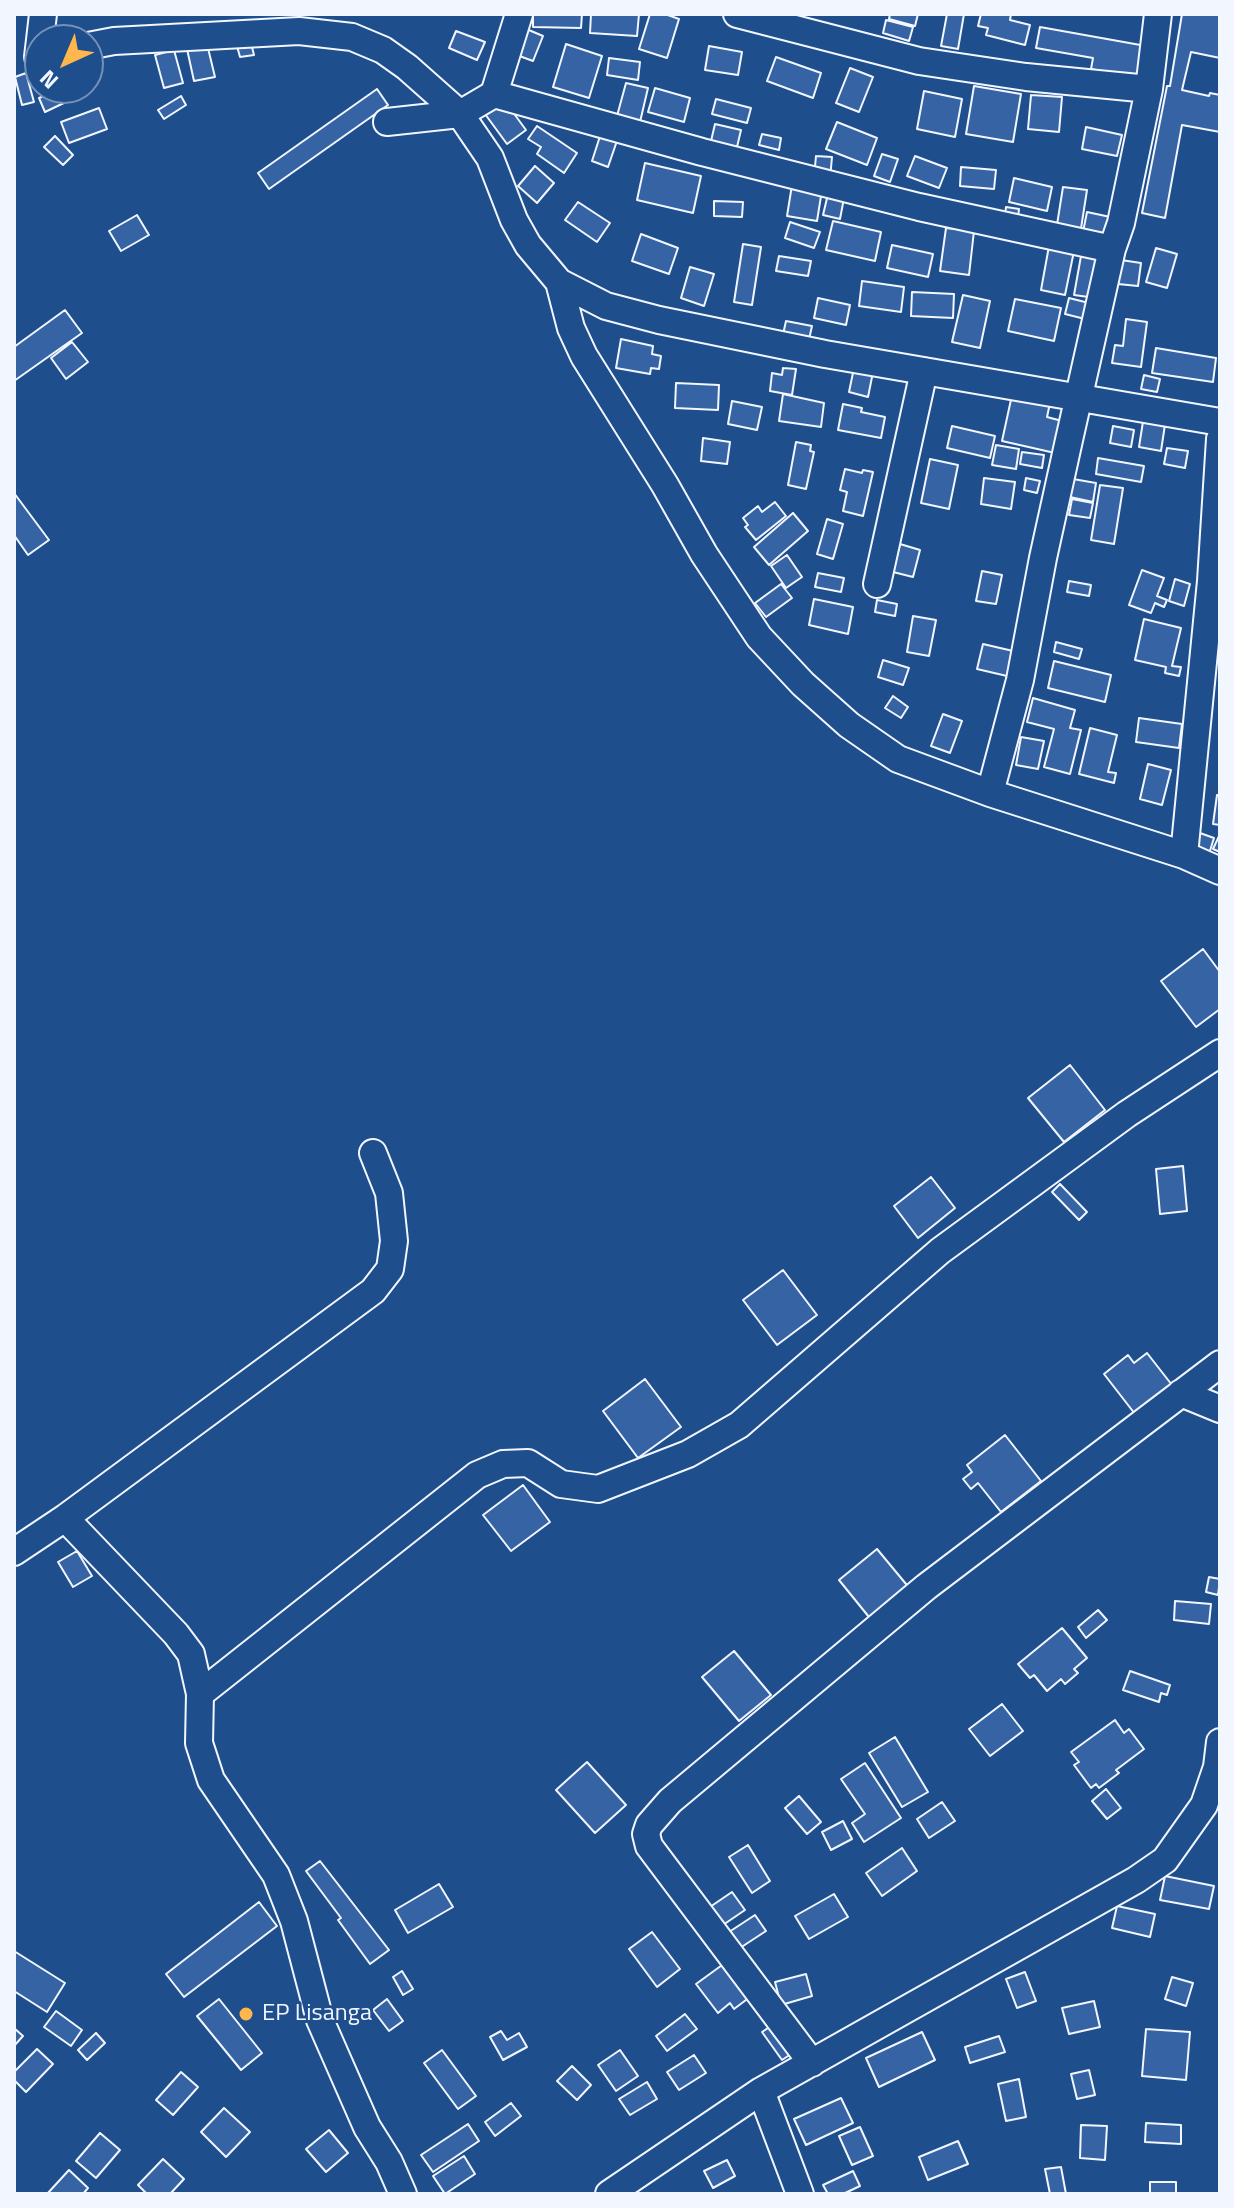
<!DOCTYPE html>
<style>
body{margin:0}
#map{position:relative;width:1234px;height:2208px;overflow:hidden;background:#1f4e8c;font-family:"Titillium Web",sans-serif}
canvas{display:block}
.frame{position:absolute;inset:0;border:16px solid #f2f6ff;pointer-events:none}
.north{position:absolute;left:24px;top:24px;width:80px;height:80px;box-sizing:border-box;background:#1f4e8c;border:2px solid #7391ba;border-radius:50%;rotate:224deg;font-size:22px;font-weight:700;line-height:32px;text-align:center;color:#f2f6ff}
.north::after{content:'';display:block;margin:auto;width:28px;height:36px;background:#ffb74d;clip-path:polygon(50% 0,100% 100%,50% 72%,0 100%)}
</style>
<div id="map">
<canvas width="1234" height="2208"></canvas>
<div class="frame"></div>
<div class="north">N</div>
</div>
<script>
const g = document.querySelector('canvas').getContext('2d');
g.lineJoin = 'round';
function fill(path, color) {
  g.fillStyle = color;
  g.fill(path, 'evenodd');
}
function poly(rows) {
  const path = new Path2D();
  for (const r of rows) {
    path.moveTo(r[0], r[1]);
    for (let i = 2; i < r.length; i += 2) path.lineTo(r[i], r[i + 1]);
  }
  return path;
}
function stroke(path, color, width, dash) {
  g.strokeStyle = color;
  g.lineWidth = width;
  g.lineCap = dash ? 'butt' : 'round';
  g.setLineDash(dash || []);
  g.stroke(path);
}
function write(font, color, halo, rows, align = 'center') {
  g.font = font + ' "Titillium Web",sans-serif';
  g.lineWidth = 6;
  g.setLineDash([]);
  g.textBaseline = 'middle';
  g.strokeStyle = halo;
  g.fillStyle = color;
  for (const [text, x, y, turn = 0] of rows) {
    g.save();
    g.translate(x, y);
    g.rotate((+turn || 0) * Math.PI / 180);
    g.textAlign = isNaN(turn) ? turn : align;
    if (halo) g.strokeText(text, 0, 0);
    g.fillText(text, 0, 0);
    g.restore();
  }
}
const building = poly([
 [533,14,582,14,581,28,533,27,533,14],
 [591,14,639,14,637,36,590,33,591,14],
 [650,14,665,14,679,19,667,58,639,49,650,14],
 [890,14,918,14,915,26,889,19,890,14],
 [947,14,964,14,958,49,941,46,947,14],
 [981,14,1011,14,1010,20,1030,25,1025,45,986,35,988,28,978,26,981,14],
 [1182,14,1220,14,1220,58,1191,52,1182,90,1209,96,1210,93,1220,95,1220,132,1182,125,1165,218,1142,213,1167,86,1170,86,1182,14],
 [886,20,913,27,909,41,883,33,886,20],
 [1040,27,1146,46,1140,78,1091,69,1093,58,1036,48,1040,27],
 [524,28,543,36,533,61,514,54,524,28],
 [456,31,485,42,477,60,449,48,456,31],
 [251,43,254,55,240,57,237,46,251,43],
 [207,44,215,77,194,81,187,49,207,44],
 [566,44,602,56,589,98,553,87,566,44],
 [709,46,742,52,738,75,705,70,709,46],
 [174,50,183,83,164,88,155,55,174,50],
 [776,57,821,73,813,98,767,81,776,57],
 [609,58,640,62,638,80,607,75,609,58],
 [850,68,873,77,859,112,836,103,850,68],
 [26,73,34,102,22,105,15,77,26,73],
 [626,83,648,88,640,122,617,116,626,83],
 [974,86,1021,94,1013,142,966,134,974,86],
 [62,88,68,101,45,112,39,98,62,88],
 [655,88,690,98,684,122,648,112,655,88],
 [377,89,388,105,269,189,258,173,377,89],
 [924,91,962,99,955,137,917,129,924,91],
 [1031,95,1062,97,1059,132,1028,129,1031,95],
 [181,96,186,105,164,119,158,110,181,96],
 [716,99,751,108,747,123,712,114,716,99],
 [504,100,526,130,507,144,485,114,504,100],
 [99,108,107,129,69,143,61,122,99,108],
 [837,122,877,138,867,165,826,149,837,122],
 [715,124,741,130,737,147,711,141,715,124],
 [537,126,577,153,564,173,537,154,541,147,528,139,537,126],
 [1086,127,1122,135,1117,156,1082,149,1086,127],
 [602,130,619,135,608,167,592,161,602,130],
 [762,134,781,138,779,150,759,145,762,134],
 [55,136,73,155,63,165,44,147,55,136],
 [882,154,898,159,890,182,874,176,882,154],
 [816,156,832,157,830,179,814,177,816,156],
 [915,156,947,168,939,188,907,176,915,156],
 [645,163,701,176,693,213,637,200,645,163],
 [535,166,554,183,537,203,518,186,535,166],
 [961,167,996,170,994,189,960,186,961,167],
 [1014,178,1052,187,1047,211,1009,202,1014,178],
 [792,185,822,190,817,221,787,216,792,185],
 [1063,187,1087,190,1080,235,1056,231,1063,187],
 [828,194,844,198,840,219,823,215,828,194],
 [714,201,743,202,742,217,714,216,714,201],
 [578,202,610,223,597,242,565,220,578,202],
 [1006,207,1019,209,1017,225,1004,223,1006,207],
 [1087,212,1115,218,1110,239,1083,232,1087,212],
 [137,215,149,235,121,251,109,231,137,215],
 [833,221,881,232,875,261,826,250,833,221],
 [790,222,820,232,814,248,785,238,790,222],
 [946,228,974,231,969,275,940,271,946,228],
 [641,234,678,248,669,274,632,261,641,234],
 [743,244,761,247,752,305,734,302,743,244],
 [892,245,933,254,928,277,887,268,892,245],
 [1049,246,1074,251,1065,295,1041,290,1049,246],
 [1156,248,1177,254,1167,288,1146,282,1156,248],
 [779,256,811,261,808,276,776,271,779,256],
 [1081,256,1103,260,1096,298,1074,295,1081,256],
 [1121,260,1141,263,1138,286,1118,284,1121,260],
 [690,267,714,274,704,306,681,298,690,267],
 [862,281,904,287,901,312,859,306,862,281],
 [912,292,954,294,953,318,911,316,912,292],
 [963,295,990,301,980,348,952,342,963,295],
 [818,298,850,305,846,325,814,318,818,298],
 [1069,298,1093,304,1089,320,1065,314,1069,298],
 [1015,299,1061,308,1054,341,1008,331,1015,299],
 [65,310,82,333,14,381,14,347,65,310],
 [1126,319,1147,322,1141,367,1112,363,1115,345,1123,346,1126,319],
 [786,321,812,326,808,344,782,339,786,321],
 [621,339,653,346,652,354,661,356,659,369,651,368,650,374,616,368,621,339],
 [72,342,88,362,66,379,51,358,72,342],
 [1156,348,1216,358,1213,382,1152,373,1156,348],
 [855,363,874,367,868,397,849,392,855,363],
 [783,368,796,369,792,395,770,391,772,373,782,375,783,368],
 [1144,375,1160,379,1157,392,1141,389,1144,375],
 [676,383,719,385,718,410,675,408,676,383],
 [783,394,824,403,821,427,779,421,783,394],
 [1012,395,1050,403,1047,417,1062,421,1055,453,1002,441,1012,395],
 [732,401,762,407,757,430,728,424,732,401],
 [843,404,862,408,861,412,885,417,881,438,838,430,843,404],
 [1144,415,1166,418,1161,451,1139,447,1144,415],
 [952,426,995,436,990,458,947,448,952,426],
 [1113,426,1134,430,1131,447,1110,443,1113,426],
 [703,438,730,442,727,464,701,461,703,438],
 [796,442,811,445,810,451,814,452,806,489,788,485,796,442],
 [996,445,1019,449,1016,469,992,465,996,445],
 [1167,448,1188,451,1185,468,1164,464,1167,448],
 [1022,452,1044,455,1042,468,1020,464,1022,452],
 [1098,458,1144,466,1141,482,1096,474,1098,458],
 [930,459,958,465,949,509,921,503,930,459],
 [845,469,862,473,863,470,873,472,863,516,843,511,847,492,840,490,845,469],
 [984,478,1015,482,1011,509,981,504,984,478],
 [1026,478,1040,481,1037,493,1024,490,1026,478],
 [1073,479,1096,483,1093,502,1070,497,1073,479],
 [1100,485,1123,488,1114,544,1091,540,1100,485],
 [14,493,49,540,28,555,14,535,14,493],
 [1072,499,1093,503,1090,518,1069,515,1072,499],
 [775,502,786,516,756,540,745,527,748,525,743,518,758,506,762,512,775,502],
 [793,513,808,531,769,565,754,547,793,513],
 [827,519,843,524,833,559,817,554,827,519],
 [900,544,920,550,913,577,893,572,900,544],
 [787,555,802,577,786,588,771,566,787,555],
 [1142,570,1164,578,1157,596,1167,600,1164,607,1155,603,1151,613,1129,605,1142,570],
 [982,571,1002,575,996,604,976,601,982,571],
 [818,573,844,578,841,592,815,587,818,573],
 [1175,579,1190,584,1184,606,1169,601,1175,579],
 [1069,581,1091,585,1089,596,1067,592,1069,581],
 [781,584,792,598,766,617,755,603,781,584],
 [814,599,853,607,848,634,809,625,814,599],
 [877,600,897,604,895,616,875,612,877,600],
 [913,616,936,620,929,656,907,652,913,616],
 [1144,619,1181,628,1172,666,1181,667,1179,676,1165,673,1166,667,1135,660,1144,619],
 [1056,642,1082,649,1079,659,1054,652,1056,642],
 [983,644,1013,651,1007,676,977,669,983,644],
 [883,660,909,668,903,685,878,677,883,660],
 [1054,661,1111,675,1105,702,1048,688,1054,661],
 [893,696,908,707,901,718,885,708,893,696],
 [1033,698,1075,710,1070,728,1081,730,1070,774,1044,767,1054,729,1027,722,1033,698],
 [943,714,962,721,950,753,931,746,943,714],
 [1139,718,1182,724,1179,748,1136,742,1139,718],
 [1090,728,1117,735,1108,772,1116,773,1114,783,1079,774,1090,728],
 [1021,737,1044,741,1038,769,1016,765,1021,737],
 [1148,764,1171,770,1162,805,1140,799,1148,764],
 [1217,795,1220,795,1220,825,1213,824,1217,795],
 [1200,833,1214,838,1209,854,1195,849,1200,833],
 [1220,834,1220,852,1213,849,1220,834],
 [1203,949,1220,972,1220,1009,1196,1027,1161,981,1203,949],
 [1070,1065,1105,1110,1064,1142,1028,1098,1070,1065],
 [1183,1166,1187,1211,1160,1214,1156,1169,1183,1166],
 [931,1177,955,1208,918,1238,894,1206,931,1177],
 [1060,1184,1087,1212,1079,1220,1052,1192,1060,1184],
 [783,1270,817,1315,777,1345,743,1300,783,1270],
 [1147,1353,1172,1385,1135,1414,1104,1374,1128,1355,1134,1363,1147,1353],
 [645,1379,681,1427,638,1458,603,1411,645,1379],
 [1005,1435,1041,1481,1001,1512,978,1483,971,1489,963,1479,972,1472,967,1465,1005,1435],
 [523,1485,550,1522,511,1551,483,1515,523,1485],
 [877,1549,911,1590,873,1622,839,1580,877,1549],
 [77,1551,92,1576,73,1587,58,1562,77,1551],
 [1209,1577,1220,1579,1218,1595,1206,1592,1209,1577],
 [1175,1601,1211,1604,1209,1624,1174,1620,1175,1601],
 [1098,1610,1107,1620,1086,1638,1078,1627,1098,1610],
 [1062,1628,1087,1658,1074,1669,1078,1673,1065,1684,1061,1679,1047,1691,1034,1675,1030,1678,1018,1664,1062,1628],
 [734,1651,771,1695,739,1721,702,1677,734,1651],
 [1130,1671,1170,1685,1167,1695,1161,1693,1159,1702,1123,1690,1130,1671],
 [1002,1704,1023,1731,990,1756,969,1729,1002,1704],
 [1115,1720,1124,1733,1129,1729,1144,1749,1116,1770,1119,1773,1099,1788,1096,1784,1091,1788,1074,1765,1079,1762,1071,1752,1115,1720],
 [895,1737,928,1792,902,1807,869,1753,895,1737],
 [587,1762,626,1805,595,1833,556,1790,587,1762],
 [865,1763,901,1818,864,1842,852,1823,865,1814,841,1779,865,1763],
 [1106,1789,1121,1808,1107,1819,1092,1801,1106,1789],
 [799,1796,821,1822,807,1834,785,1808,799,1796],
 [942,1802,955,1821,929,1838,917,1819,942,1802],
 [843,1821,852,1839,831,1850,822,1832,843,1821],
 [748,1845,770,1881,752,1893,729,1857,748,1845],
 [902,1848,917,1871,882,1896,866,1873,902,1848],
 [320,1861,389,1950,370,1964,338,1920,341,1918,306,1871,320,1861],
 [1165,1876,1214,1886,1209,1909,1160,1900,1165,1876],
 [439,1884,453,1907,408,1933,395,1910,439,1884],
 [732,1892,745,1910,720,1927,707,1909,732,1892],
 [834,1894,848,1917,809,1939,795,1916,834,1894],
 [259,1902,277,1926,184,1997,166,1974,259,1902],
 [1117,1906,1155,1914,1150,1937,1112,1928,1117,1906],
 [755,1915,766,1931,740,1948,729,1932,755,1915],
 [652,1932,680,1969,657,1987,629,1949,652,1932],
 [14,1951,65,1983,47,2012,14,1991,14,1951],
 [729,1960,754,1994,734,2009,730,2003,718,2013,696,1984,729,1960],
 [402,1971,413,1989,403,1995,393,1977,402,1971],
 [1025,1972,1036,2001,1017,2008,1006,1979,1025,1972],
 [806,1974,812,1996,781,2005,775,1982,806,1974],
 [1172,1977,1193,1983,1186,2006,1165,1999,1172,1977],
 [219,1999,262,2053,241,2070,197,2016,219,1999],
 [387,1999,403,2021,389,2031,373,2010,387,1999],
 [1094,2001,1100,2027,1069,2034,1062,2008,1094,2001],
 [56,2011,82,2030,71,2046,44,2027,56,2011],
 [685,2014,697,2029,667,2051,656,2036,685,2014],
 [777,2022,797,2050,782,2060,762,2032,777,2022],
 [14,2028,23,2036,14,2046,14,2028],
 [1146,2029,1190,2032,1186,2080,1142,2076,1146,2029],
 [501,2031,507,2040,519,2033,527,2047,503,2060,490,2037,501,2031],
 [922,2032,935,2060,879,2087,866,2058,922,2032],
 [96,2033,105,2043,87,2060,78,2050,96,2033],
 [999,2036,1005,2052,970,2063,965,2047,999,2036],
 [37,2049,53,2064,26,2092,14,2080,14,2072,37,2049],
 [442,2050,476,2096,458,2109,424,2063,442,2050],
 [620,2050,638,2076,616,2091,598,2065,620,2050],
 [694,2055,706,2073,679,2090,667,2072,694,2055],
 [572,2066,591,2085,577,2100,557,2081,572,2066],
 [1089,2070,1095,2095,1077,2099,1071,2074,1089,2070],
 [181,2072,198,2087,173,2115,156,2100,181,2072],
 [1019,2079,1026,2117,1006,2121,998,2084,1019,2079],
 [647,2082,657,2099,630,2115,619,2099,647,2082],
 [841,2098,853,2123,806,2145,794,2119,841,2098],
 [511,2103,521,2116,495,2136,485,2122,511,2103],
 [224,2108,250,2132,226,2157,201,2132,224,2108],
 [1146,2123,1181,2125,1181,2144,1145,2142,1146,2123],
 [468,2124,479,2141,433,2172,421,2155,468,2124],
 [1081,2125,1107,2126,1105,2160,1080,2158,1081,2125],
 [860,2127,873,2156,852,2165,839,2136,860,2127],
 [329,2130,348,2153,326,2172,306,2149,329,2130],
 [100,2133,120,2150,96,2178,76,2161,100,2133],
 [958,2141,968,2164,928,2180,919,2157,958,2141],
 [464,2156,475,2174,445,2194,433,2176,464,2156],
 [163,2159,184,2179,170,2194,147,2194,138,2185,163,2159],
 [727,2160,735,2176,713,2188,704,2171,727,2160],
 [1061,2167,1066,2194,1050,2194,1045,2169,1061,2167],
 [69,2170,88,2188,83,2194,47,2194,69,2170],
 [853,2171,860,2186,843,2194,828,2194,823,2185,853,2171],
 [1150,2182,1176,2182,1176,2194,1150,2194,1150,2182]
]);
const minor = poly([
 [737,14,919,61,1026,77,1149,89],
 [88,46,114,41,299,31,352,37,383,50,407,67,460,114,490,158,514,220,528,245,559,282,606,306,659,320,825,354,1220,422],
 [38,57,43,14],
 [494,94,702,152,919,207,1112,249],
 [387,122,460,114,494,94,519,14],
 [559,282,571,328,584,356,665,485,704,554,759,637,803,684,849,725,898,759,990,793,1184,855,1220,871],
 [877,584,924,371],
 [990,793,1020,680,1043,558,1069,440,1112,249,1121,223,1149,89,1158,14],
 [1184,855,1211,581,1220,439],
 [1181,1393,1220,1409],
 [65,1518,176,1634,191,1654,200,1694,199,1743,211,1780,276,1875,294,1921,320,2020,367,2127,389,2162,403,2194],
 [14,1552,65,1518,373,1291,390,1269,394,1241,389,1193,373,1153],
 [200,1694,477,1475,503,1464,528,1463,561,1484,598,1489,688,1454,739,1425,940,1251,1127,1114,1220,1053],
 [812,2063,649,1846,646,1834,649,1825,670,1801,926,1587,1220,1364],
 [761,2091,800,2194],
 [609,2194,761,2091,1136,1880,1165,1860,1204,1805,1217,1767,1220,1742]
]);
const markers = [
 [246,2014,8,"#ffb74d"]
];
const poiNames = [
 ["EP Lisanga",262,2014]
];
fill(building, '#3563a3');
stroke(building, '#f2f6ff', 2);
stroke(minor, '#f2f6ff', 30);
stroke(minor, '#1f4e8c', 26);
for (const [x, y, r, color] of markers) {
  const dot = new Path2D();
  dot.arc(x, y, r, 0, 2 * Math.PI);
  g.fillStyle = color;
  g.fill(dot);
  stroke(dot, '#1f4e8c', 3);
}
write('24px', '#f2f6ff', '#1f4e8c', poiNames, 'left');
</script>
